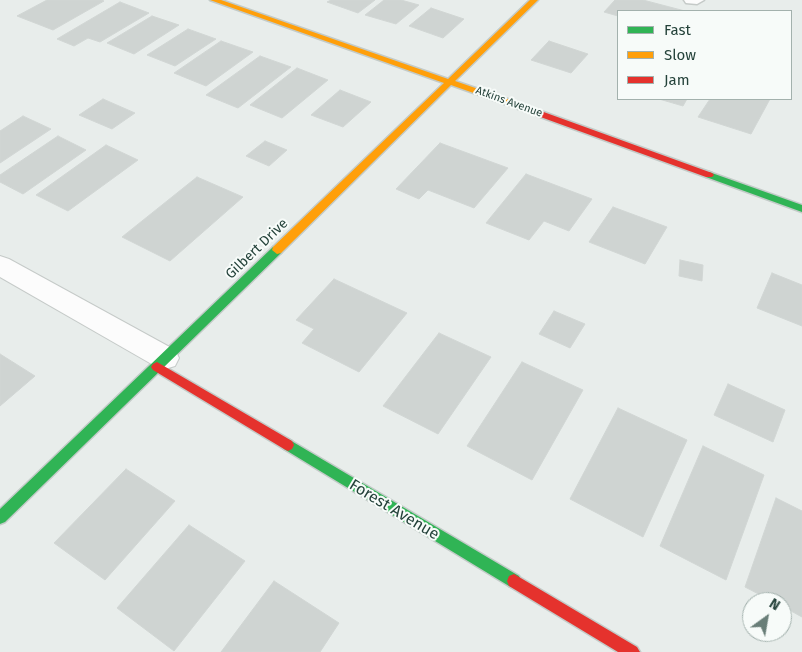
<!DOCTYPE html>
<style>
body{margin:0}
#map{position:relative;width:802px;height:652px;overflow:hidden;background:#e8edeb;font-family:"Fira Sans",sans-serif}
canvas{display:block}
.legend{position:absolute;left:617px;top:10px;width:175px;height:90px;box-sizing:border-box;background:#f7fbf9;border:1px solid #a3b1ad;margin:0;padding:6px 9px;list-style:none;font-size:15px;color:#24423a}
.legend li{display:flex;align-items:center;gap:10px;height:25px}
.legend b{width:25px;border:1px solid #a3b1ad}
.north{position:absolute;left:742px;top:592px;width:50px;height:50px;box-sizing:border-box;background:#f7fbf9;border:1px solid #a3b1ad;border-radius:50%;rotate:32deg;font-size:14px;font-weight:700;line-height:20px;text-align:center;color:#24423a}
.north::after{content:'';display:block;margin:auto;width:18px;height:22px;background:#697e78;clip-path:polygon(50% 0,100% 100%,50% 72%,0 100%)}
</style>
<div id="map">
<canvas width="802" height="652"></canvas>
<ul class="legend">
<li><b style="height:6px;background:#30b455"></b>Fast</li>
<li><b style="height:6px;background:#ff9f0a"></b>Slow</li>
<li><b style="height:6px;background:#e5322d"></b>Jam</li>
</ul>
<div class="north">N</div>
</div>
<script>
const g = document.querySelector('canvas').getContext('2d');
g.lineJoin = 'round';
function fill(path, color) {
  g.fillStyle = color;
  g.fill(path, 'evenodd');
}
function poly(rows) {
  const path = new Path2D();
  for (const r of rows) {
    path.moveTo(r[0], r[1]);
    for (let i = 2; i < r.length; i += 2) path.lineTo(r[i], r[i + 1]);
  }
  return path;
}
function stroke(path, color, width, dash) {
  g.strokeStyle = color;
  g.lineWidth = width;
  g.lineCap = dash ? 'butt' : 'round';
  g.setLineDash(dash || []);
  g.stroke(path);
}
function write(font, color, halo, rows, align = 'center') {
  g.font = font + ' "Fira Sans",sans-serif';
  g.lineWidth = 4;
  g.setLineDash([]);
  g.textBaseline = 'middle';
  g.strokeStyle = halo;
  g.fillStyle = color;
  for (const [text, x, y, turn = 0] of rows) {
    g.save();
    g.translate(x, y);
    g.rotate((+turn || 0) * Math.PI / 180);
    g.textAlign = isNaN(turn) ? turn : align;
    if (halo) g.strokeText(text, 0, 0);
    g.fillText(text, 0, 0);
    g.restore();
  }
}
const building = poly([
 [47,0,101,0,104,1,53,30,17,16,47,0],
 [331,0,375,0,358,13,327,2,331,0],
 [384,0,401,0,419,5,396,24,365,15,384,0],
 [615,0,643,0,685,11,618,11,618,16,604,12,615,0],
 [120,2,149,13,100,42,88,38,74,46,57,39,120,2],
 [431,8,464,19,443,38,409,26,431,8],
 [152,16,179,25,134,54,107,43,152,16],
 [188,29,216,39,175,66,147,55,188,29],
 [221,41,253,52,206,86,174,73,221,41],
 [549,41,588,54,571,73,531,60,549,41],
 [260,56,291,67,238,108,206,95,260,56],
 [297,68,328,80,282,118,250,105,297,68],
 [340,90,371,102,343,127,311,115,340,90],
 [103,99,135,113,112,129,79,115,103,99],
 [659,99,687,99,683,106,659,99],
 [710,99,770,99,751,134,698,117,710,99],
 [23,116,51,129,0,163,0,131,23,116],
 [58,136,86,150,23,194,0,182,0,175,58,136],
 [265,141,287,150,269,166,246,156,265,141],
 [440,143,508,168,474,208,428,190,419,199,396,189,440,143],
 [106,145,138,160,68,211,36,195,106,145],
 [526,174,592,199,569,231,544,221,529,240,486,223,526,174],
 [197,177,243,197,170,261,122,237,197,177],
 [613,207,667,227,645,264,589,242,613,207],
 [680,260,703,265,702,281,679,276,680,260],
 [772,273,802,285,802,326,757,308,772,273],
 [334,279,407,313,359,372,302,343,314,329,296,320,334,279],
 [554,311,585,324,570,348,539,334,554,311],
 [439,333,491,357,438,434,383,406,439,333],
 [0,354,35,376,0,406,0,354],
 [522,362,583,390,532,480,467,446,522,362],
 [728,384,785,410,773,442,714,415,728,384],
 [618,408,687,440,643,537,570,499,618,408],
 [703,446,764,475,726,580,660,546,703,446],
 [126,469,175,501,105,580,54,543,126,469],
 [776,498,802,511,802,617,782,606,782,602,774,602,745,587,776,498],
 [189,525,245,561,174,651,117,608,189,525],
 [274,581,339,623,320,652,221,652,274,581]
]);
const lane = poly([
 [684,0,704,0,697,4,686,3,684,0]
]);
const street = poly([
 [0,256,9,259,175,350,179,358,175,366,165,369,155,366,0,277,0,256]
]);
const fast = poly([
 [709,172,802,205,802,212,706,177,706,173,709,172],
 [277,246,282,250,281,253,5,522,0,524,0,509,273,247,277,246],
 [288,439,519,576,521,581,519,586,514,588,509,586,284,449,282,445,284,441,288,439]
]);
const slow = poly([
 [210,0,221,0,448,79,530,0,538,0,455,81,519,103,519,107,513,107,451,85,281,253,277,254,272,250,273,247,444,83,210,0]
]);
const jam = poly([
 [516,102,712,173,714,175,712,177,706,177,513,107,512,105,516,102],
 [157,362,292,441,294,445,292,449,288,451,284,449,153,370,151,367,153,364,157,362],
 [514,574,637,647,640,652,618,652,509,586,507,581,509,576,514,574]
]);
const farStreetnames = [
 ["Atkins Avenue",509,102,20]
];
const streetNames = [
 ["Gilbert Drive",257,249,-44]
];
const nearStreetnames = [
 ["Forest Avenue",394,510,31]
];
fill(building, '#cfd4d2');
stroke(building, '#d1d6d4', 1);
stroke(lane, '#c5cac8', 3);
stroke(street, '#c5cac8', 2);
stroke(fast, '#c3cbc8', 3);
stroke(slow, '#c3cbc8', 3);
stroke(jam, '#c3cbc8', 3);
fill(lane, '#fcfcfc');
fill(street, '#fcfcfc');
fill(fast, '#30b455');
fill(slow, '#ff9f0a');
fill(jam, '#e5322d');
write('11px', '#24423a', '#f7fbf9', farStreetnames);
write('14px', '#24423a', '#f7fbf9', streetNames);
write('16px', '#24423a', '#f7fbf9', nearStreetnames);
</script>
